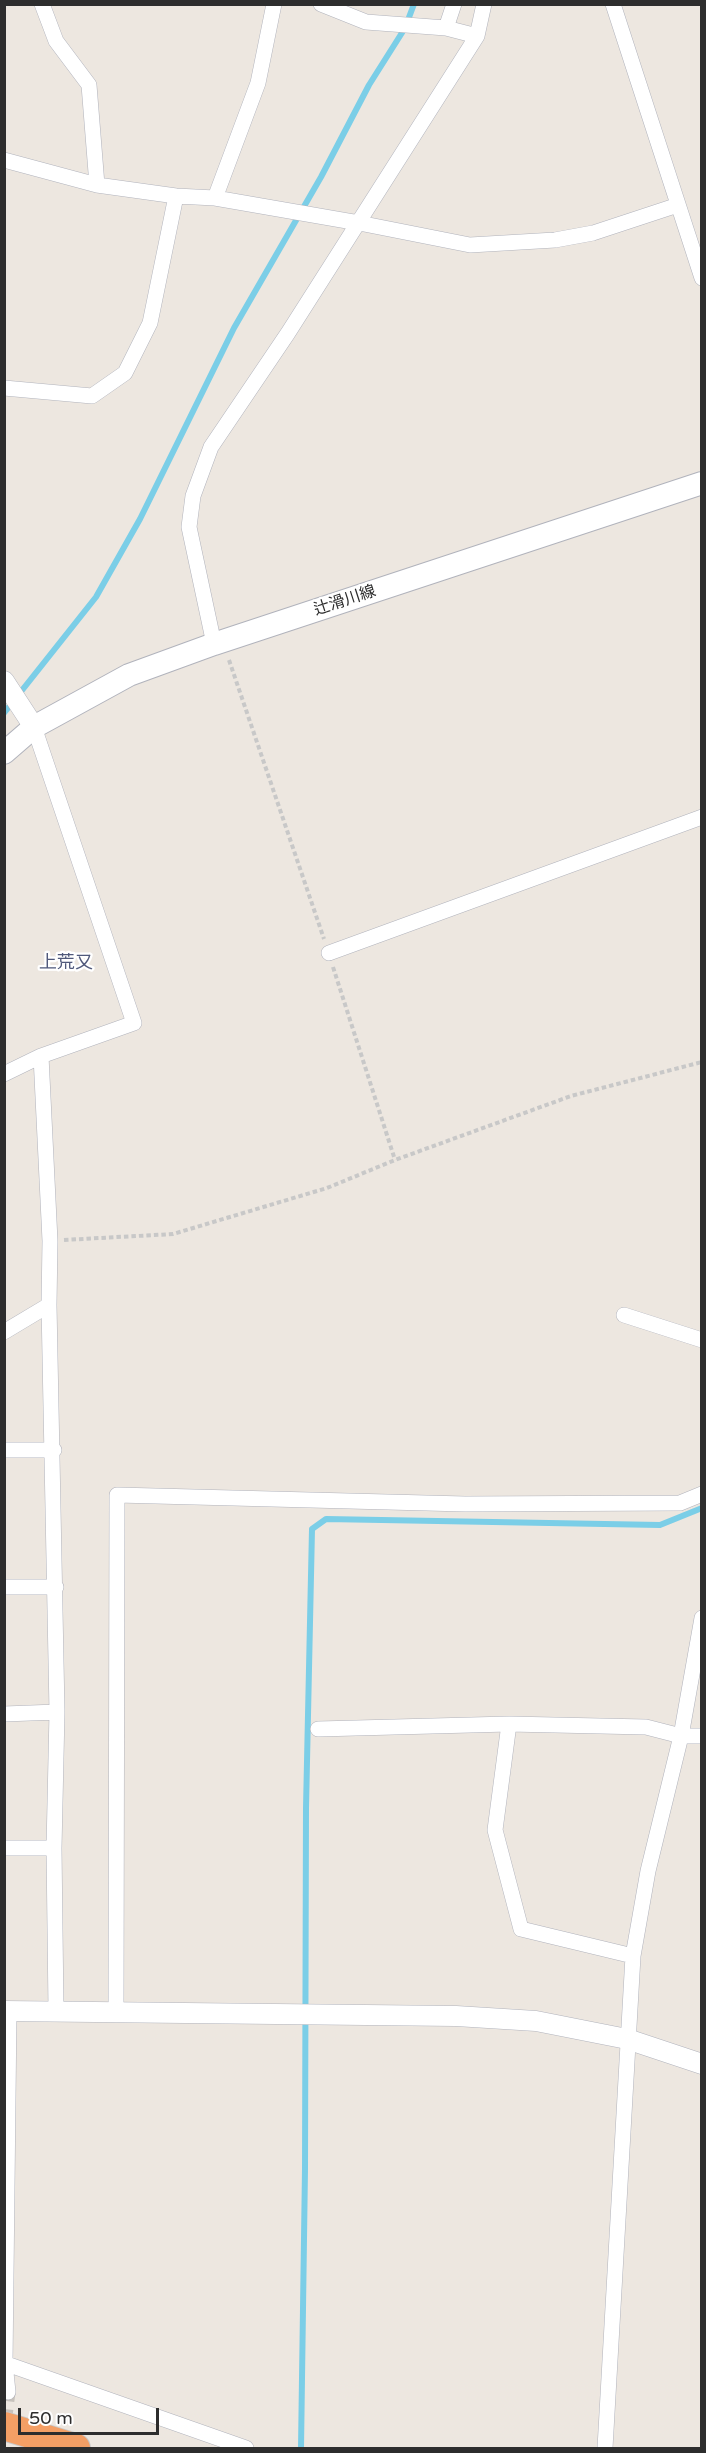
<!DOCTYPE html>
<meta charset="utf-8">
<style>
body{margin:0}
#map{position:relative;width:706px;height:2453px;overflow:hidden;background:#ede7e0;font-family:"Varela Round",sans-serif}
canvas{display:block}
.frame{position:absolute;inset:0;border:6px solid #2d2d2d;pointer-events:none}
.scale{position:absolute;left:18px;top:2408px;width:141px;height:27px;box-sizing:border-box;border:3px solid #2d2d2d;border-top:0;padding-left:8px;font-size:18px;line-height:21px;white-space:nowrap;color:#2d2d2d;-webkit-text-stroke:4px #fff;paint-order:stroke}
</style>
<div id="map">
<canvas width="706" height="2453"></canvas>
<div class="frame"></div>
<div class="scale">50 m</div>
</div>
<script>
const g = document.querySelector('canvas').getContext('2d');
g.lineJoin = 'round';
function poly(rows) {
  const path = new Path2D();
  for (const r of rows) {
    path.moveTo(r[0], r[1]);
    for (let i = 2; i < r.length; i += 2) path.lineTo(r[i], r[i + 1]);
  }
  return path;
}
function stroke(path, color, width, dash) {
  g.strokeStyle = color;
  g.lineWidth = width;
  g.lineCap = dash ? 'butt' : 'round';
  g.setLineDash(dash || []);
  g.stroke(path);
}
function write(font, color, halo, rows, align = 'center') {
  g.font = font + ' "Varela Round","Noto Sans JP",sans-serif';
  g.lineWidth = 4.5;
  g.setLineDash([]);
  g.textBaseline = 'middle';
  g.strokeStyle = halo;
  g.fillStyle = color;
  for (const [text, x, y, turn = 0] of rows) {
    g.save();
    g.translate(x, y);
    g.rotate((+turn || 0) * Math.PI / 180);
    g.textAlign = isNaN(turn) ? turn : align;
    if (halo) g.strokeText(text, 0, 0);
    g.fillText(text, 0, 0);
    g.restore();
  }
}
const stream = poly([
 [4,713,96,597,140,519,234,328,321,177,369,85,405,28,414,4],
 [301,2448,305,2169,306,1808,312,1529,326,1519,660,1525,702,1508]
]);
const minorTunnel = poly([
 [4,2424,8,2392]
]);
const path = poly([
 [229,660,324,939],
 [333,967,395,1160],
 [64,1240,173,1234,327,1188,395,1160,571,1096,702,1062]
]);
const minor = poly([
 [42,4,56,41,89,85,97,185],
 [321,4,366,22,446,28,477,36],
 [613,4,702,278],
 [446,28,454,4],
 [4,160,97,185,176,196,215,198,359,223,470,245,555,240,593,233,678,205],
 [215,198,258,83,274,4],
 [4,388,92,396,125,373,150,323,176,196],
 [214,644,189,527,193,496,211,447,288,333,477,36,484,4],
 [34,727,134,1023,41,1056,50,1241,49,1305,57,1712,54,1848,56,2010],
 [329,953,702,817],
 [4,1074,41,1056],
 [624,1315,702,1340],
 [4,1332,49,1305],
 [4,1450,54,1450],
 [4,1587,56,1587],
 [4,1714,57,1712],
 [318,1729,509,1724],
 [4,1848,54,1848],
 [633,1956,521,1929,495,1830,509,1724,646,1727,681,1736,702,1736],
 [116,2011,117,1495,465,1504,680,1503,702,1494],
 [4,2363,246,2448],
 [8,2392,5,2363,9,2011],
 [605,2448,633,1956,648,1871,681,1736,702,1618]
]);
const tertiary = poly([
 [4,681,34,727],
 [4,2011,456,2016,536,2021,627,2039,702,2064]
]);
const secondary = poly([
 [4,753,34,727,129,675,214,644,702,483]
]);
const motorway = poly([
 [4,2426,76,2448]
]);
const streetNames = [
 ["辻滑川線",345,601,-18]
];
const neighbourhoodNames = [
 ["上荒又",66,963]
];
stroke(stream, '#7bcee7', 6);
stroke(minorTunnel, '#c7c2bc', 15, [15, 8]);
stroke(minor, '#b1b3bc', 16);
stroke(tertiary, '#b1b3bc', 21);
stroke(secondary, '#b1b3bc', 24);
stroke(motorway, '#c8c8c8', 30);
stroke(path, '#c8c8c8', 4, [4.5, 3]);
stroke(minor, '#fff', 15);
stroke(tertiary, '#fff', 20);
stroke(secondary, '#fff', 22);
stroke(motorway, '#f49f65', 28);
write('16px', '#2d2d2d', '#fff', streetNames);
write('18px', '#50597b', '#fff', neighbourhoodNames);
</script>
